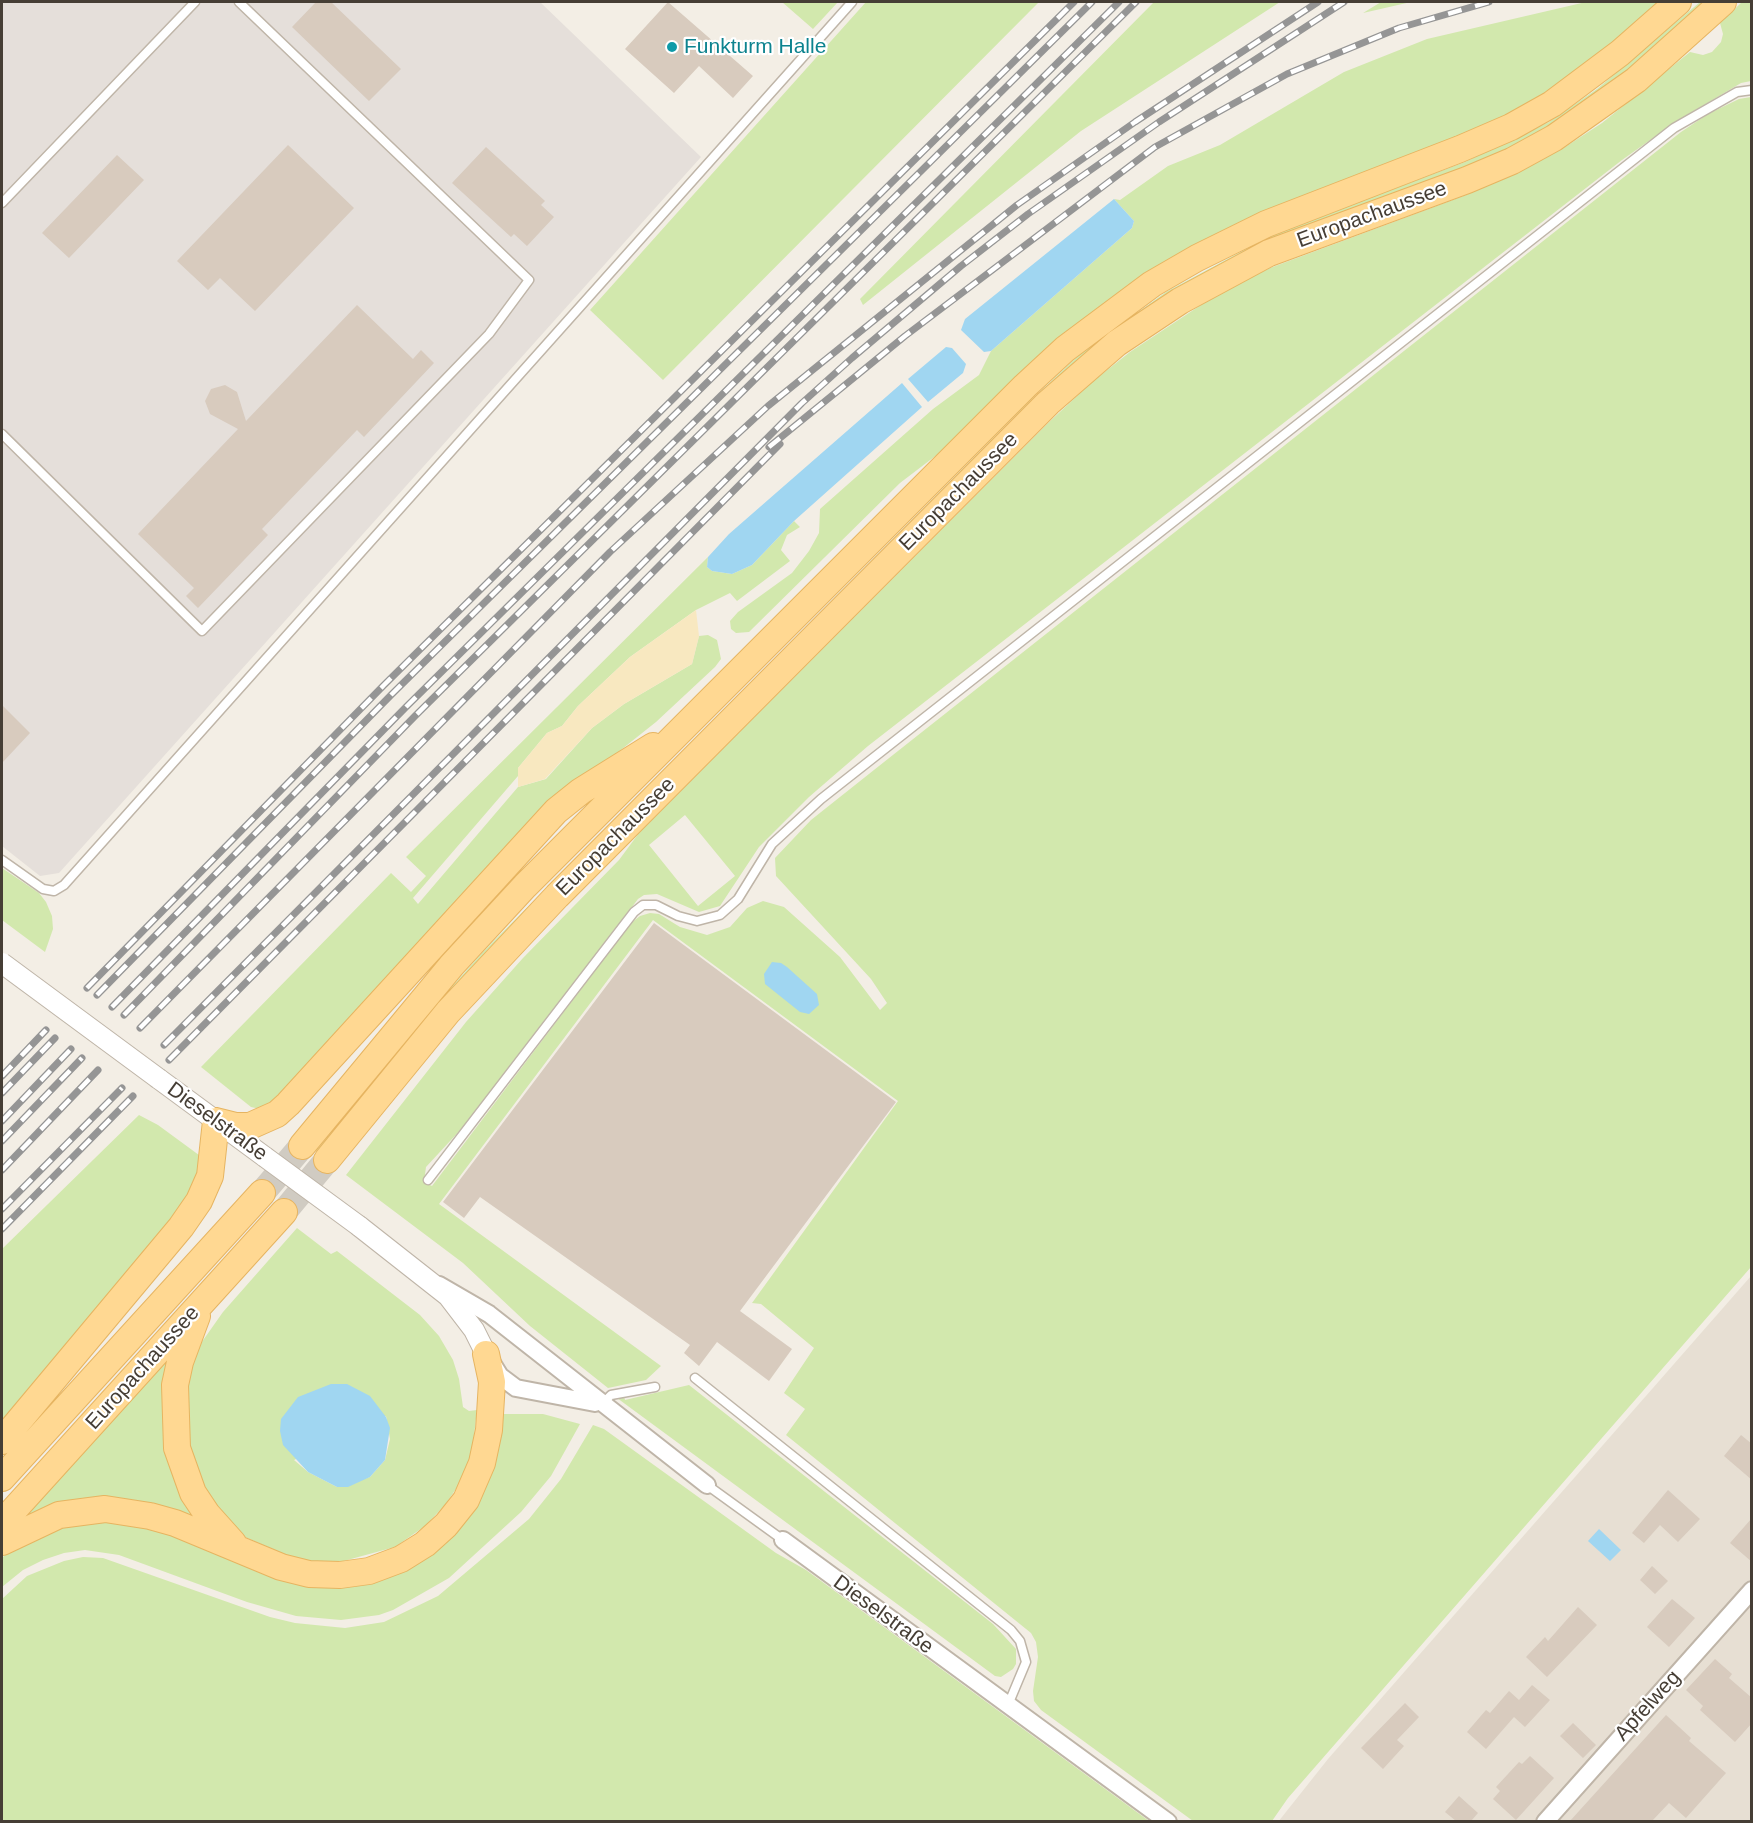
<!DOCTYPE html>
<meta charset="utf-8">
<style>
body{margin:0}
#map{position:relative;width:1753px;height:1823px;overflow:hidden;background:#f3eee5;font-family:Arial,sans-serif}
canvas{display:block}
.frame{position:absolute;inset:0;border:3px solid #463e35;pointer-events:none}
</style>
<div id="map">
<canvas width="1753" height="1823"></canvas>
<div class="frame"></div>
</div>
<script>
const g = document.querySelector('canvas').getContext('2d');
g.lineJoin = 'round';
function fill(path, color) {
  g.fillStyle = color;
  g.fill(path, 'evenodd');
}
function poly(rows) {
  const path = new Path2D();
  for (const r of rows) {
    path.moveTo(r[0], r[1]);
    for (let i = 2; i < r.length; i += 2) path.lineTo(r[i], r[i + 1]);
  }
  return path;
}
function stroke(path, color, width, dash) {
  g.strokeStyle = color;
  g.lineWidth = width;
  g.lineCap = dash ? 'butt' : 'round';
  g.setLineDash(dash || []);
  g.stroke(path);
}
function write(font, color, halo, rows, align = 'center') {
  g.font = font + ' Arial,sans-serif';
  g.lineWidth = 4.5;
  g.setLineDash([]);
  g.textBaseline = 'middle';
  g.strokeStyle = halo;
  g.fillStyle = color;
  for (const [text, x, y, turn = 0] of rows) {
    g.save();
    g.translate(x, y);
    g.rotate((+turn || 0) * Math.PI / 180);
    g.textAlign = isNaN(turn) ? turn : align;
    if (halo) g.strokeText(text, 0, 0);
    g.fillText(text, 0, 0);
    g.restore();
  }
}
const residential = poly([
 [1751,1276,1751,1821,1278,1822,1328,1759]
]);
const industrial = poly([
 [2,2,540,2,701,157,59,873,40,876,2,846]
]);
const green = poly([
 [782,2,838,2,813,29],
 [866,2,1039,2,663,380,590,310],
 [1154,2,1280,2,1081,131,863,305,860,299],
 [1381,2,1411,2,1363,13],
 [1586,2,1667,2,1550,95,1459,140,1388,163,1272,211,1055,347,938,454,900,483,749,632,736,633,731,629,730,621,738,612,792,573,809,551,819,533,820,509,933,409,979,375,991,351,1132,228,1134,221,1114,199,1120,200,1168,166,1220,145,1344,72,1427,39],
 [1700,2,1711,2,1644,62,1518,147,1134,322,322,1156,316,1151,425,1017,483,952,1028,403,1079,355,1166,292,1274,234,1465,162,1549,122,1597,89],
 [1742,2,1751,2,1751,81,1741,83,1677,121,1622,160,868,746,809,797,759,847,720,906,699,912,657,894,644,895,638,899,476,1113,426,1167,424,1182,432,1186,631,923,640,916,650,913,659,914,680,927,707,935,730,927,747,908,763,901,784,907,840,957,880,1010,887,1003,871,979,776,876,775,858,811,820,879,766,1681,132,1708,114,1739,99,1751,97,1751,1267,1288,1798,1272,1821,1193,1821,1041,1710,1034,1701,1033,1691,1038,1657,1036,1642,1031,1633,786,1435,805,1409,784,1393,814,1348,761,1304,752,1303,898,1101,653,920,439,1204,661,1366,646,1380,608,1388,530,1326,463,1263,346,1175,466,1022,523,958,619,860,639,833,1047,424,1092,382,1130,352,1216,295,1270,268,1466,195,1562,149,1602,123,1690,52,1703,55,1712,52,1721,42,1723,34,1720,23],
 [685,815,735,876,698,906,649,845],
 [794,521,800,527,787,535,781,550,790,561,737,601,730,593,696,610,630,657,578,706,562,726,547,733,518,768,518,776,413,898,418,904,518,787,546,779,592,728,624,704,692,664,699,636,708,635,717,640,721,659,715,667,656,722,588,776,283,1096,260,1109,251,1107,201,1067,391,873,411,892,426,876,406,857,708,557,707,567,712,571,732,574,752,565],
 [2,868,39,893,46,902,52,916,53,929,45,952,2,920],
 [139,1115,158,1125,203,1158,194,1194,2,1428,2,1249],
 [297,1228,331,1254,337,1251,420,1315,439,1336,453,1360,459,1379,463,1407,469,1411,477,1410,472,1453,460,1483,445,1505,425,1526,395,1547,340,1562,317,1562,291,1557,238,1534,224,1522,190,1469,185,1384,199,1346,223,1312],
 [386,1416,390,1439,385,1460,370,1477,337,1487,308,1472,294,1460],
 [168,1357,166,1450,173,1476,198,1520,183,1518,18,1521],
 [689,1385,993,1624,1016,1649,1016,1664,1013,1669,1001,1677,995,1676,617,1398,624,1396,625,1400],
 [501,1414,543,1414,580,1424,551,1476,521,1512,449,1578,393,1610,379,1615,341,1620,296,1616,247,1602,119,1555,85,1550,64,1553,43,1560,23,1570,2,1587,2,1558,9,1551,25,1540,83,1520,147,1524,271,1576,426,1556],
 [593,1425,604,1429,776,1553,806,1570,1149,1821,2,1821,2,1599,27,1576,64,1561,83,1557,103,1558,270,1617,295,1623,345,1628,384,1622,438,1596,529,1519,561,1479]
]);
const sand = poly([
 [696,610,699,636,692,664,624,704,592,728,545,779,518,787,518,768,547,733,562,726,578,706,630,657]
]);
const water = poly([
 [1114,199,1134,221,1132,228,991,351,984,352,961,330,965,319],
 [946,347,952,348,966,364,963,373,928,402,908,379],
 [902,383,922,407,794,521,752,565,732,574,712,571,707,567,708,557,729,534],
 [772,962,781,963,787,967,817,994,819,1005,809,1014,800,1012,765,984,764,974],
 [331,1384,347,1384,370,1396,386,1417,390,1428,385,1460,370,1477,348,1487,337,1487,308,1472,283,1445,280,1431,281,1419,298,1397],
 [1599,1529,1621,1550,1610,1561,1588,1541]
]);
const building = poly([
 [316,2,331,2,401,69,369,101,292,27],
 [668,2,753,76,733,98,699,66,674,93,625,49],
 [288,145,354,208,255,311,220,278,208,290,177,261],
 [486,147,545,201,541,205,554,217,527,246,514,234,511,237,452,183],
 [117,155,144,180,69,258,42,233],
 [357,305,413,359,421,350,434,363,364,437,357,430,262,529,268,535,198,608,186,596,194,588,138,534,238,429,210,414,205,401,211,389,225,385,237,392,246,421],
 [2,705,30,733,2,763],
 [654,923,896,1102,740,1311,792,1349,769,1381,717,1342,699,1366,684,1353,690,1345,480,1197,464,1218,443,1202],
 [1741,1435,1752,1444,1752,1480,1724,1456],
 [1668,1490,1700,1519,1678,1542,1660,1525,1644,1543,1632,1533],
 [1752,1518,1752,1562,1730,1543],
 [1652,1566,1668,1581,1655,1594,1640,1580],
 [1672,1599,1695,1618,1669,1647,1647,1627],
 [1578,1607,1597,1625,1547,1677,1526,1657,1545,1637,1548,1641],
 [1715,1659,1732,1674,1729,1678,1752,1698,1752,1723,1735,1742,1700,1710,1703,1706,1686,1690],
 [1532,1685,1550,1700,1525,1727,1514,1717,1486,1749,1467,1732,1486,1710,1490,1713,1509,1691,1519,1700],
 [1405,1703,1419,1717,1397,1740,1404,1746,1383,1769,1361,1748],
 [1666,1715,1691,1738,1689,1741,1726,1773,1686,1818,1669,1803,1652,1821,1570,1821],
 [1573,1723,1596,1745,1583,1758,1560,1736],
 [1530,1756,1554,1778,1516,1820,1493,1799,1500,1791,1496,1787,1519,1762,1522,1764],
 [1459,1796,1478,1813,1471,1821,1456,1821,1445,1812]
]);
const primaryTunnel = poly([
 [262,1193,302,1146],
 [284,1212,327,1160]
]);
const service = poly([
 [2,203,195,2],
 [2,434,202,631,489,334,529,280,239,2],
 [2,860,43,889,54,891,64,885,852,2],
 [428,1180,634,912,643,905,656,905,678,916,697,921,720,915,738,899,772,844,821,799,1674,128,1737,92,1752,90],
 [695,1378,1011,1630,1020,1641,1026,1662,1008,1705],
 [602,1404,611,1395,655,1387],
 [707,1485,783,1540]
]);
const minor = poly([
 [439,1285,489,1314,707,1485],
 [492,1363,500,1376,516,1388,595,1403],
 [783,1540,1168,1822],
 [1545,1822,1752,1590]
]);
const tertiary = poly([
 [159,1079,265,1157],
 [359,1226,448,1296,474,1330,486,1354]
]);
const primary = poly([
 [302,1146,452,965,525,886,1025,386,1065,349,1152,284,1197,258,1266,224,1460,149,1511,127,1552,104,1620,53,1678,2],
 [327,1160,448,1012,557,896,1048,403,1117,343,1180,301,1269,253,1467,180,1512,161,1554,138,1636,80,1723,2],
 [197,1316,180,1362,175,1385,177,1448,193,1493,207,1514,233,1543],
 [2,1441,181,1227,199,1201,210,1176,216,1121,236,1126,250,1126,277,1114,288,1104,556,811,581,791,653,746],
 [2,1478,262,1193],
 [2,1523,284,1212],
 [2,1542,59,1515,105,1509,150,1516,175,1523,281,1567,309,1574,340,1575,369,1571,401,1559,425,1544,446,1525,466,1500,482,1463,489,1430,492,1382,486,1354]
]);
const rail = poly([
 [769,447,905,336,1155,147,1287,74,1399,28,1489,2],
 [87,988,384,685,1074,2],
 [97,995,392,694,1092,2],
 [112,1007,406,707,1119,2],
 [124,1015,415,716,1136,2],
 [140,1028,610,552,768,406,1017,205,1135,122,1318,2],
 [164,1045,802,403,852,358,961,266,1028,214,1159,122,1344,2],
 [169,1060,780,444],
 [2,1076,46,1030],
 [2,1093,55,1038],
 [2,1121,71,1049],
 [2,1141,82,1058],
 [2,1170,98,1070],
 [2,1209,122,1088],
 [2,1229,133,1096]
]);
const tertiaryBridge = poly([
 [2,963,159,1079],
 [265,1157,359,1226]
]);
const markers = [
 [672,47,6,"#0f9aa8"]
];
const cultureNames = [
 ["Funkturm Halle",684,47]
];
const streetNames = [
 ["Europachaussee",1372,215,-20],
 ["Europachaussee",959,492,-45],
 ["Europachaussee",616,837,-45],
 ["Dieselstraße",217,1122,36],
 ["Europachaussee",143,1368,-48],
 ["Dieselstraße",883,1615,36],
 ["Apfelweg",1648,1706,-48]
];
fill(residential, '#e7dfd3');
fill(industrial, '#e5dfda');
fill(green, '#d2e8ad');
fill(sand, '#f8e8c0');
fill(water, '#a0d6f1');
fill(building, '#d8cbbe');
stroke(primaryTunnel, '#d0cbc2', 26, [26, 13]);
stroke(service, '#bfb5a8', 11);
stroke(minor, '#bfb5a8', 20);
stroke(tertiary, '#bfb5a8', 22);
stroke(primary, '#e6b461', 28);
stroke(service, '#fff', 8);
stroke(minor, '#fff', 16);
stroke(tertiary, '#fff', 20);
stroke(primary, '#ffd892', 26);
stroke(rail, '#959595', 7);
stroke(rail, '#fff', 4.5, [14]);
stroke(tertiaryBridge, '#bfb5a8', 22, []);
stroke(tertiaryBridge, '#fff', 20);
for (const [x, y, r, color] of markers) {
  const dot = new Path2D();
  dot.arc(x, y, r, 0, 2 * Math.PI);
  g.fillStyle = color;
  g.fill(dot);
  stroke(dot, '#fff', 2);
}
write('21px', '#0d838f', '#fff', cultureNames, 'left');
write('21px', '#463e35', '#fff', streetNames);
</script>
